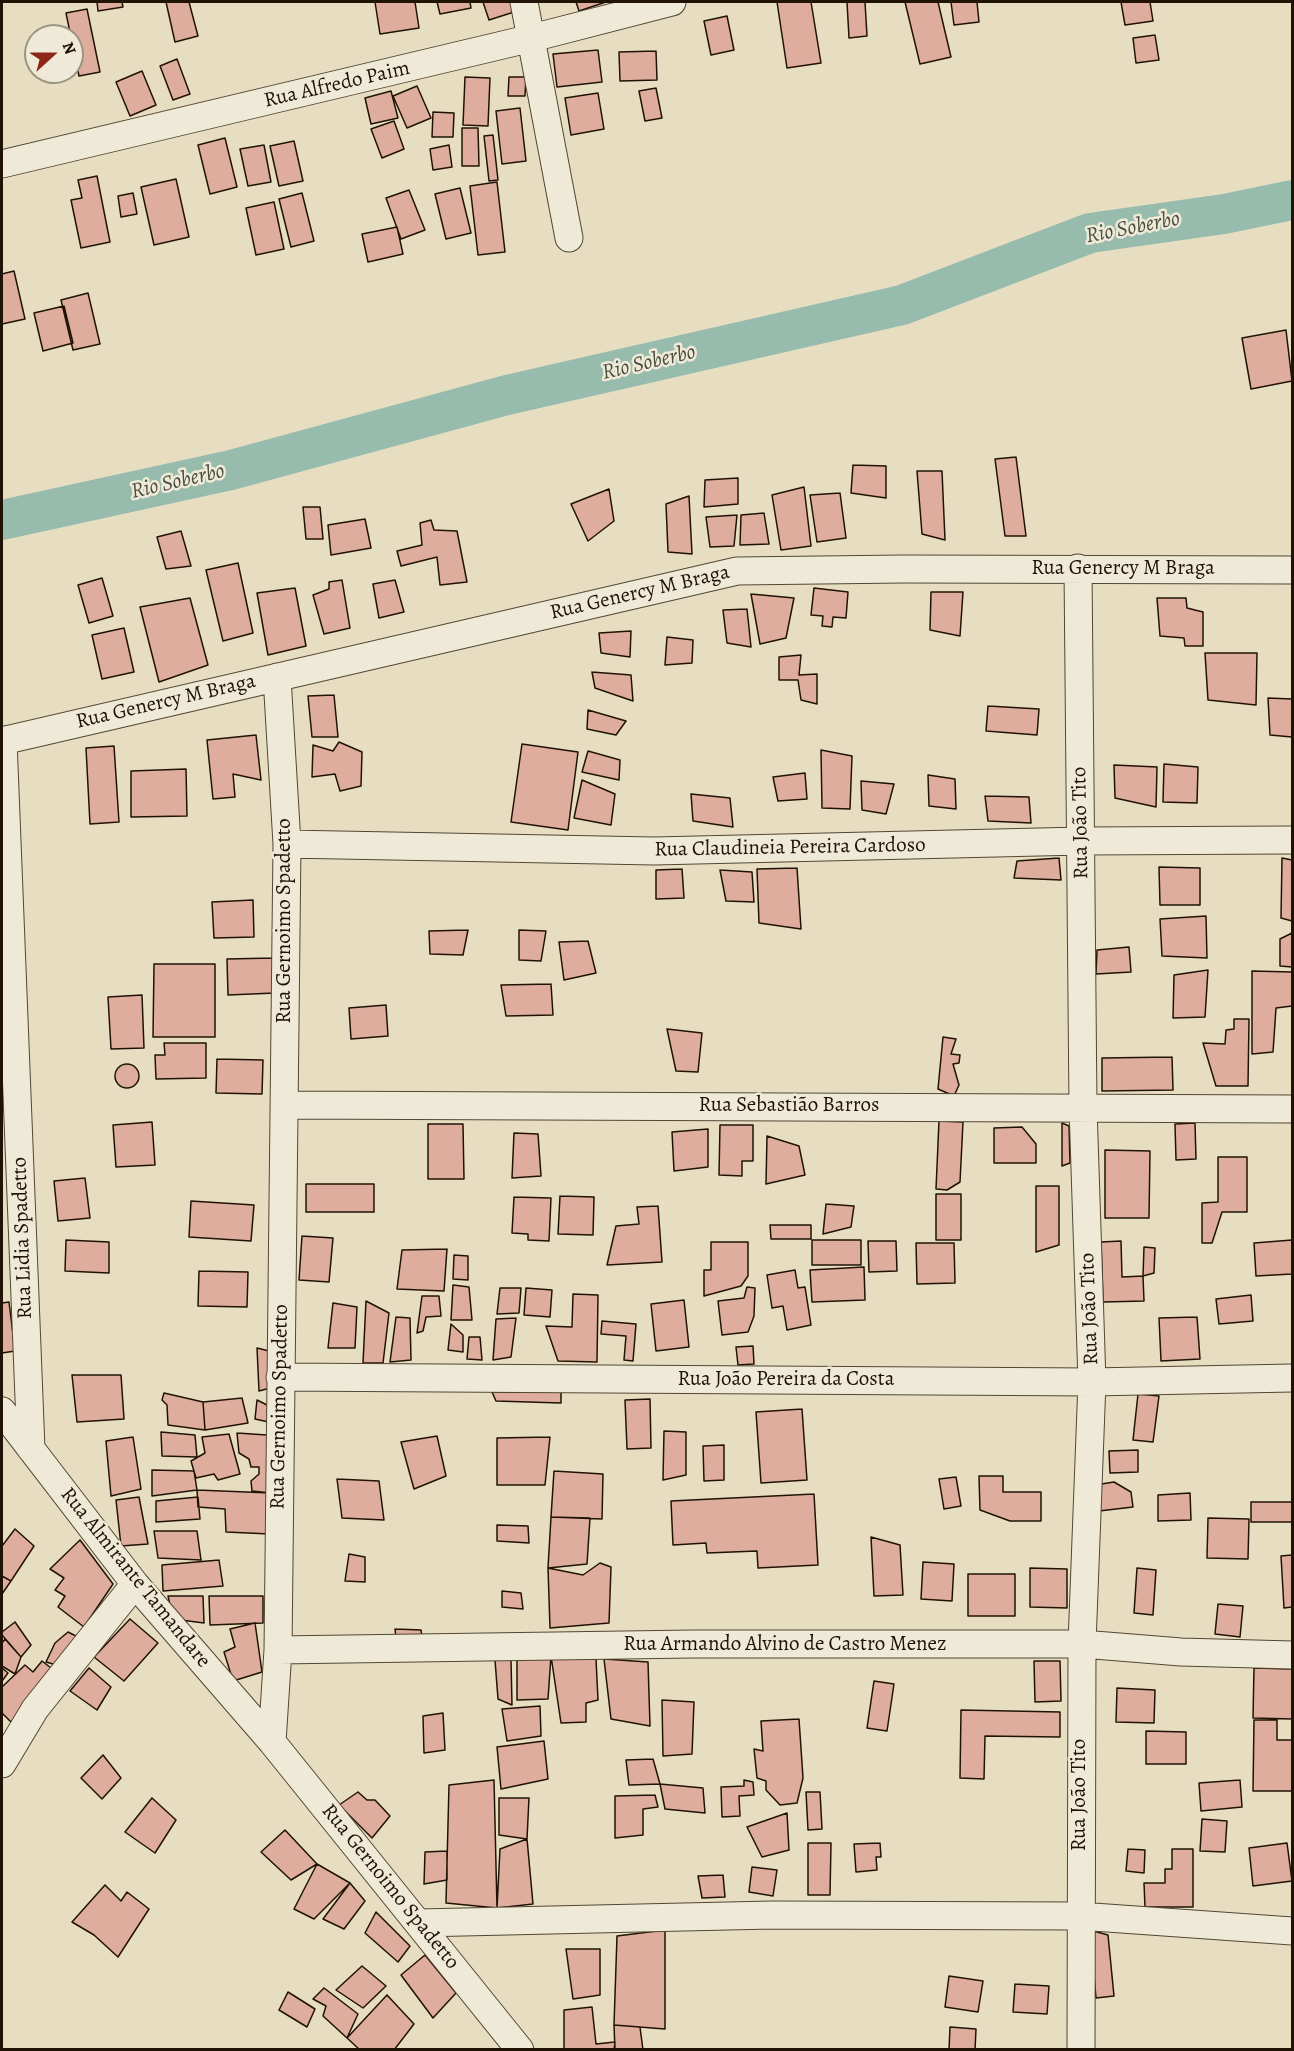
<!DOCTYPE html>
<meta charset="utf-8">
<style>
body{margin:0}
#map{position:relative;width:1294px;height:2051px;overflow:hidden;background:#e7dec1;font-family:Alegreya,serif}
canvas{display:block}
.frame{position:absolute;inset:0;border:3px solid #201305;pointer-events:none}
.north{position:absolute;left:24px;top:24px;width:60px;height:60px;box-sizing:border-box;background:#efead7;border:2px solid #9c9483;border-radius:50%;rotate:69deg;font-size:16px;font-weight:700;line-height:24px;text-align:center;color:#201305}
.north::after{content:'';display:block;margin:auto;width:21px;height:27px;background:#8f2418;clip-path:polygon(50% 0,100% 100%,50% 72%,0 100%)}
</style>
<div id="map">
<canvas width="1294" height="2051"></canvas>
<div class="frame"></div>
<div class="north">N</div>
</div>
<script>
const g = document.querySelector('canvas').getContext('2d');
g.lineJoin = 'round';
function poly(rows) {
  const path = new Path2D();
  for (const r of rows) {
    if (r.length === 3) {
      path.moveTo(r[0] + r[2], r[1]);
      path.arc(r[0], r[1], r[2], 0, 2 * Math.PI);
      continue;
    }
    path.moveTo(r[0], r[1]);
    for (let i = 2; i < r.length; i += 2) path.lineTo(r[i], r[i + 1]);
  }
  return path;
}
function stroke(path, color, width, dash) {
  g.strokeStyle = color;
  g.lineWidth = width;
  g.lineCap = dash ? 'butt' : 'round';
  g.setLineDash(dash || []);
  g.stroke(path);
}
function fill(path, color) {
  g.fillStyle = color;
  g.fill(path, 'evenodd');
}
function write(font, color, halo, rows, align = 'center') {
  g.font = font + ' Alegreya,serif';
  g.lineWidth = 5;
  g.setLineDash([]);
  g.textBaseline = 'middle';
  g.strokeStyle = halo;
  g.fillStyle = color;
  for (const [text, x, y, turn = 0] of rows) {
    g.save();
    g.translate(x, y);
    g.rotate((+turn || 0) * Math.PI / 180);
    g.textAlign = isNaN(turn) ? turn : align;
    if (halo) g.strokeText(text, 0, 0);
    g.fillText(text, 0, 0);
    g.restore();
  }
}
const river = poly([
 [2,520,231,470,507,395,902,305,1090,233,1224,214,1292,200]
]);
const building = poly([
 [97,2,122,2,123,7,98,11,97,2],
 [166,2,189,2,198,36,175,42,166,2],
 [375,2,415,2,419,28,380,34,375,2],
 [437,2,470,2,471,8,440,14,437,2],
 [483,2,511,2,514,12,489,20,483,2],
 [576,2,606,2,579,11,576,2],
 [777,2,811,2,821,63,787,68,777,2],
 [847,2,865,2,867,36,849,38,847,2],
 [905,2,938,2,951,57,920,64,905,2],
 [951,2,977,2,979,22,954,25,951,2],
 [1121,2,1150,2,1153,21,1125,25,1121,2],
 [87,9,100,72,79,76,66,13,87,9],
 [727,16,734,50,711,55,704,21,727,16],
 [1155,35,1159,60,1136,63,1133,38,1155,35],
 [598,50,602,82,557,87,553,54,598,50],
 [656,51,657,80,620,81,619,52,656,51],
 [177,59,190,94,173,100,160,66,177,59],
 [142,71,156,105,130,116,116,82,142,71],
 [465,77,490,78,488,126,463,125,465,77],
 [509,77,526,77,525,96,508,96,509,77],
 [417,86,431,118,407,128,393,96,417,86],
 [656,88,662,118,645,121,639,91,656,88],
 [391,91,398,118,371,124,365,98,391,91],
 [598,93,604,129,571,135,565,98,598,93],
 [520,108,526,161,502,164,496,111,520,108],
 [433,112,454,113,453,137,432,137,433,112],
 [394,121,404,149,382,158,371,129,394,121],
 [462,128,478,128,479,166,462,166,462,128],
 [493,135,498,180,489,181,484,136,493,135],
 [225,138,237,187,210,194,198,145,225,138],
 [294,141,303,181,279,186,270,146,294,141],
 [264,145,271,182,248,186,240,149,264,145],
 [449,145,452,167,433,170,430,149,449,145],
 [97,176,110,242,81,248,71,200,82,198,78,180,97,176],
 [176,179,189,237,154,245,141,187,176,179],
 [497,182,505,252,478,255,470,186,497,182],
 [460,188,471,233,446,239,435,194,460,188],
 [409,190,425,230,401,239,386,198,409,190],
 [133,193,137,214,121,217,118,196,133,193],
 [302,193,314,241,291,247,279,199,302,193],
 [274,202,284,249,256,255,246,208,274,202],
 [397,227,403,254,368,262,362,234,397,227],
 [14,271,25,319,2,324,2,274,14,271],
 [88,293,100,344,73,350,61,300,88,293],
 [64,306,73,343,43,351,34,313,64,306],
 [1286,330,1292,381,1251,389,1242,338,1286,330],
 [1016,457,1026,536,1005,536,995,459,1016,457],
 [853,465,886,466,886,498,851,493,853,465],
 [917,471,942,471,945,540,922,534,917,471],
 [738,478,738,504,704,507,705,480,738,478],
 [804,487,811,546,781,550,772,495,804,487],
 [609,489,614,521,588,541,571,504,609,489],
 [840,493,846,538,817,542,810,495,840,493],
 [689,496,692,554,668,552,666,504,689,496],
 [303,507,320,507,323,539,306,539,303,507],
 [764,513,769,544,740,545,741,515,764,513],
 [737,515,734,546,710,547,706,517,737,515],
 [365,519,371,548,331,555,328,525,365,519],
 [431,520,434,530,457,531,467,582,440,585,437,557,401,566,397,551,422,545,420,523,431,520],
 [181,531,191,566,166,569,157,537,181,531],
 [238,563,253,633,223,641,206,570,238,563],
 [102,578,113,616,89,623,78,585,102,578],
 [342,580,350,628,324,634,313,595,329,589,329,582,342,580],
 [395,580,404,612,379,618,373,584,395,580],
 [295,588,306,646,268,655,257,593,295,588],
 [814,588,848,592,846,618,833,617,832,627,822,626,823,616,811,615,814,588],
 [931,592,963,592,960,636,930,630,931,592],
 [751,594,794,598,786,638,760,644,751,594],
 [190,598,208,665,159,682,140,607,190,598],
 [1157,598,1186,598,1187,608,1203,612,1203,646,1185,646,1184,638,1160,636,1157,598],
 [747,609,751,647,727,643,723,610,747,609],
 [124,628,134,672,102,679,92,635,124,628],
 [631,631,630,657,601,653,599,633,631,631],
 [667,637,693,640,692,663,665,665,667,637],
 [1205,653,1257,653,1256,705,1208,700,1205,653],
 [801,655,799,675,817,674,817,704,801,700,798,680,779,680,779,657,801,655],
 [592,672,631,675,633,701,595,688,592,672],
 [334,695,338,737,312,737,308,696,334,695],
 [1268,698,1292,699,1292,737,1270,735,1268,698],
 [988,706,1039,709,1037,735,986,731,988,706],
 [588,710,626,721,616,735,587,729,588,710],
 [256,735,261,780,233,774,235,797,213,799,207,740,256,735],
 [339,742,362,752,361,786,340,791,335,774,312,777,313,745,333,751,339,742],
 [522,744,578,752,568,830,511,822,522,744],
 [114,746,119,822,90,824,86,748,114,746],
 [821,750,852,756,850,809,822,808,821,750],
 [588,751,620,760,619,780,582,772,588,751],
 [1164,764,1198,767,1197,803,1163,802,1164,764],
 [1114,765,1157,767,1156,807,1115,798,1114,765],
 [186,769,187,816,131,817,131,771,186,769],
 [805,773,807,799,778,801,773,777,805,773],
 [928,775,955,779,956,809,929,806,928,775],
 [582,780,615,794,611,825,574,818,582,780],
 [861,781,894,784,886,814,862,810,861,781],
 [691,794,730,798,733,827,693,821,691,794],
 [985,796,1029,797,1031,823,988,821,985,796],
 [1059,858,1061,880,1014,878,1017,861,1059,858],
 [1282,858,1292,860,1292,921,1281,918,1282,858],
 [1159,867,1200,868,1200,905,1160,905,1159,867],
 [797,868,801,929,759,923,757,869,797,868],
 [682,869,684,898,656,899,656,870,682,869],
 [720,870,752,872,754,902,726,901,720,870],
 [253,900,254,937,214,938,212,902,253,900],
 [1206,916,1207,958,1162,956,1160,919,1206,916],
 [468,930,463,955,430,954,429,931,468,930],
 [519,930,546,931,541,961,519,960,519,930],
 [1292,933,1292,967,1280,966,1280,939,1292,933],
 [588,941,596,973,564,980,559,942,588,941],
 [1129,947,1131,972,1096,974,1097,950,1129,947],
 [274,958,275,993,228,995,227,959,274,958],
 [154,964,215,964,215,1037,153,1037,154,964],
 [1208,970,1205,1017,1173,1018,1174,975,1208,970],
 [1252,971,1292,972,1292,1006,1276,1008,1273,1052,1252,1054,1252,971],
 [551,984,553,1015,506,1016,501,985,551,984],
 [142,995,144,1048,111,1049,108,997,142,995],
 [386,1005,388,1036,351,1039,349,1008,386,1005],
 [1234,1019,1249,1019,1248,1086,1216,1086,1203,1043,1225,1044,1226,1030,1234,1029,1234,1019],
 [667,1029,702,1033,698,1072,676,1071,667,1029],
 [943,1037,956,1039,951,1054,960,1055,959,1063,953,1064,959,1085,954,1096,938,1089,943,1037],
 [164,1043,206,1043,206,1078,156,1079,155,1055,165,1055,164,1043],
 [1172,1057,1173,1090,1102,1091,1102,1058,1172,1057],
 [217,1059,263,1060,262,1094,216,1093,217,1059],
 [127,1076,12],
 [939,1121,963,1122,960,1182,947,1190,936,1189,939,1121],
 [152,1122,155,1165,116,1167,113,1125,152,1122],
 [1062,1123,1069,1126,1070,1163,1062,1166,1062,1123],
 [1195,1123,1196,1159,1176,1160,1175,1124,1195,1123],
 [428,1124,463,1124,464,1179,428,1179,428,1124],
 [720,1125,753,1125,753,1161,742,1161,742,1176,719,1175,720,1125],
 [1022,1127,1036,1144,1036,1163,994,1163,994,1128,1022,1127],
 [708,1129,708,1167,674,1171,672,1132,708,1129],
 [514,1133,538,1134,541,1176,512,1178,514,1133],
 [767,1136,799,1146,805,1175,766,1184,767,1136],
 [1105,1150,1150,1151,1149,1218,1105,1218,1105,1150],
 [1218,1157,1247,1157,1247,1212,1222,1212,1212,1243,1202,1243,1202,1203,1218,1202,1218,1157],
 [85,1178,90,1218,58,1221,54,1181,85,1178],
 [306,1184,374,1184,374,1212,306,1212,306,1184],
 [1036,1186,1059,1186,1059,1245,1036,1252,1036,1186],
 [936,1194,961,1194,961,1240,936,1240,936,1194],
 [560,1196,594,1197,593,1235,558,1234,560,1196],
 [514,1197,551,1198,549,1241,528,1240,528,1234,512,1233,514,1197],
 [191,1201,254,1205,251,1241,189,1237,191,1201],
 [826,1204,854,1206,851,1227,823,1234,826,1204],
 [658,1206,662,1262,607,1265,616,1226,639,1224,637,1207,658,1206],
 [770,1225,811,1225,811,1239,771,1239,770,1225],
 [302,1236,333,1238,329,1282,299,1280,302,1236],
 [66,1240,109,1242,109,1273,65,1271,66,1240],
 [812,1240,861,1240,861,1265,812,1265,812,1240],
 [1292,1240,1292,1274,1256,1276,1254,1243,1292,1240],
 [868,1241,896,1241,897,1271,869,1272,868,1241],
 [1121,1241,1122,1277,1143,1276,1144,1301,1103,1302,1101,1242,1121,1241],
 [711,1242,748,1242,748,1276,741,1286,704,1296,704,1270,711,1270,711,1242],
 [916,1243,954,1243,955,1283,917,1284,916,1243],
 [1144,1247,1155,1248,1154,1273,1143,1276,1144,1247],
 [447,1249,444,1291,397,1289,402,1250,447,1249],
 [454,1255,468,1256,468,1280,453,1279,454,1255],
 [864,1267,865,1300,812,1302,810,1270,864,1267],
 [795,1270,798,1288,805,1287,811,1325,787,1330,783,1306,772,1308,767,1275,795,1270],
 [199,1271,248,1272,247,1307,198,1306,199,1271],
 [453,1285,469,1287,472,1320,451,1320,453,1285],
 [747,1287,755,1288,754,1316,748,1332,722,1335,718,1301,744,1298,747,1287],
 [500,1288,521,1288,519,1313,497,1314,500,1288],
 [526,1288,552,1290,550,1317,524,1315,526,1288],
 [573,1294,598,1295,597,1362,558,1361,546,1326,572,1327,573,1294],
 [1251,1295,1253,1321,1219,1324,1216,1299,1251,1295],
 [422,1296,439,1296,441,1316,426,1317,423,1331,417,1333,422,1296],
 [684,1300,689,1347,656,1351,651,1304,684,1300],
 [366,1301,389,1313,383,1363,363,1363,366,1301],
 [9,1302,15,1351,2,1353,2,1303,9,1302],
 [333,1303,357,1307,355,1348,328,1348,333,1303],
 [396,1317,410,1318,411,1360,390,1362,396,1317],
 [1197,1317,1200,1359,1161,1361,1159,1318,1197,1317],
 [516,1318,511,1357,493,1360,496,1319,516,1318],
 [602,1321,636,1324,633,1361,624,1360,626,1336,601,1334,602,1321],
 [451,1324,463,1335,463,1352,448,1350,451,1324],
 [469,1337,480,1337,482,1360,467,1359,469,1337],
 [753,1346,754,1364,738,1365,736,1347,753,1346],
 [257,1348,281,1354,274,1387,259,1391,257,1348],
 [72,1375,121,1375,124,1419,77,1422,72,1375],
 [492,1392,561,1392,561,1403,496,1401,492,1392],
 [164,1393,203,1402,205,1430,168,1425,167,1405,162,1400,164,1393],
 [1138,1394,1159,1396,1153,1442,1133,1440,1138,1394],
 [242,1398,248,1423,205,1430,203,1402,242,1398],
 [650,1399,651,1448,627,1449,625,1400,650,1399],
 [257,1400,271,1407,273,1423,255,1419,257,1400],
 [802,1409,807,1480,761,1483,756,1412,802,1409],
 [664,1431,686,1432,686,1475,663,1480,664,1431],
 [161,1432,195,1435,197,1457,162,1456,161,1432],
 [237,1433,267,1435,271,1493,252,1491,251,1481,259,1474,259,1467,251,1467,249,1459,239,1453,237,1433],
 [229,1434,240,1474,218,1480,214,1474,196,1478,191,1461,205,1453,202,1437,229,1434],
 [437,1436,446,1476,414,1489,401,1442,437,1436],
 [133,1437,141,1489,111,1496,106,1441,133,1437],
 [550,1437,545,1485,497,1485,497,1438,550,1437],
 [724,1445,724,1480,704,1481,703,1446,724,1445],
 [1138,1450,1138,1472,1110,1473,1109,1451,1138,1450],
 [152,1470,194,1471,197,1490,152,1496,152,1470],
 [554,1471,603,1474,602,1519,551,1517,554,1471],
 [979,1476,1003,1476,1003,1492,1041,1492,1041,1521,1010,1521,980,1510,979,1476],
 [956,1477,961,1506,944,1509,939,1479,956,1477],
 [337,1479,379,1481,384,1520,342,1518,337,1479],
 [1114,1482,1131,1492,1133,1507,1099,1511,1095,1485,1114,1482],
 [197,1490,271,1493,270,1534,226,1532,225,1509,198,1507,197,1490],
 [1190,1493,1191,1520,1158,1521,1158,1495,1190,1493],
 [814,1494,818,1565,758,1568,757,1551,707,1553,706,1543,673,1545,671,1501,814,1494],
 [139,1497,148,1544,121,1546,116,1500,139,1497],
 [198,1497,200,1519,156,1522,156,1501,198,1497],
 [1251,1502,1292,1502,1292,1522,1251,1522,1251,1502],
 [551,1517,590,1518,587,1564,548,1568,551,1517],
 [1208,1518,1249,1519,1248,1559,1207,1558,1208,1518],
 [497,1525,528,1526,529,1543,497,1541,497,1525],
 [15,1529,34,1546,11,1581,2,1576,2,1546,15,1529],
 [154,1531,197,1531,201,1560,158,1558,154,1531],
 [871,1537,900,1545,903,1595,874,1596,871,1537],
 [80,1540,113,1584,84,1627,58,1607,65,1596,55,1590,64,1578,50,1569,80,1540],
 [349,1554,365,1557,365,1582,345,1581,349,1554],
 [1292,1555,1292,1607,1284,1608,1281,1556,1292,1555],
 [219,1560,223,1586,163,1591,162,1565,219,1560],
 [923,1562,954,1564,952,1601,921,1599,923,1562],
 [600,1563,611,1567,609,1623,550,1628,548,1568,583,1575,600,1563],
 [1030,1568,1067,1569,1067,1608,1030,1607,1030,1568],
 [1137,1568,1156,1570,1153,1615,1134,1613,1137,1568],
 [968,1574,1015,1574,1015,1616,968,1616,968,1574],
 [2,1576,11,1581,2,1594,2,1576],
 [502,1591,521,1593,523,1609,502,1607,502,1591],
 [168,1596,203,1596,204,1623,173,1619,168,1596],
 [209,1596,263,1596,263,1623,210,1625,209,1596],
 [1218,1604,1243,1606,1240,1637,1215,1634,1218,1604],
 [130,1619,158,1643,124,1681,94,1657,130,1619],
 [15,1622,31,1645,21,1657,2,1635,2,1632,15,1622],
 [255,1623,262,1672,233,1681,224,1652,235,1647,230,1629,255,1623],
 [395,1629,421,1630,422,1637,396,1638,395,1629],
 [68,1632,80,1638,60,1666,46,1662,55,1643,68,1632],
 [5,1639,21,1657,15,1674,2,1666,2,1643,5,1639],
 [551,1656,596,1659,598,1700,586,1703,586,1722,561,1723,551,1656],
 [551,1656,548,1699,517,1700,517,1659,551,1656],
 [604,1659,648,1662,650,1726,611,1719,604,1659],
 [495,1660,511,1660,512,1705,498,1699,495,1660],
 [42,1661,55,1671,13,1724,2,1713,2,1687,25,1665,33,1672,42,1661],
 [1034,1661,1060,1661,1061,1701,1035,1702,1034,1661],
 [2,1668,8,1673,2,1681,2,1668],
 [89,1668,111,1687,97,1710,70,1691,89,1668],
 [1254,1668,1292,1669,1292,1719,1253,1718,1254,1668],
 [874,1681,894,1684,887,1731,867,1728,874,1681],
 [1117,1688,1155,1690,1154,1723,1116,1722,1117,1688],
 [662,1700,694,1702,692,1754,663,1756,662,1700],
 [540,1706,541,1736,507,1741,502,1709,540,1706],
 [961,1710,1060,1712,1060,1737,985,1736,984,1779,960,1778,961,1710],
 [443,1713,445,1750,424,1753,423,1716,443,1713],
 [799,1719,803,1778,797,1803,780,1805,766,1790,766,1781,757,1778,754,1749,763,1751,761,1721,799,1719],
 [1254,1720,1277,1720,1277,1740,1292,1740,1292,1791,1253,1791,1254,1720],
 [1146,1731,1186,1732,1186,1764,1146,1764,1146,1731],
 [544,1741,548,1779,501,1789,497,1747,544,1741],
 [103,1755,121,1778,102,1799,81,1778,103,1755],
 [653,1759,660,1784,629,1785,626,1760,653,1759],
 [494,1780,497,1908,446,1903,449,1785,494,1780],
 [744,1780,753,1782,754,1795,739,1796,740,1816,722,1817,721,1787,744,1786,744,1780],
 [1240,1780,1242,1807,1201,1811,1199,1783,1240,1780],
 [660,1784,703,1788,705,1813,665,1809,660,1784],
 [358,1792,367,1800,375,1800,390,1816,372,1838,339,1805,358,1792],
 [806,1792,820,1792,822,1829,808,1830,806,1792],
 [655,1795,658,1807,643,1809,643,1835,615,1838,615,1796,655,1795],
 [152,1798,176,1820,155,1853,125,1832,152,1798],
 [499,1798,529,1798,527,1839,499,1835,499,1798],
 [787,1813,789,1850,762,1857,747,1827,787,1813],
 [1202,1819,1227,1821,1225,1852,1200,1851,1202,1819],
 [285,1830,317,1864,291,1880,261,1852,285,1830],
 [527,1839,533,1904,497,1908,500,1849,527,1839],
 [808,1843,831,1843,830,1895,808,1895,808,1843],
 [880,1843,881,1857,876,1857,877,1870,856,1872,854,1844,880,1843],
 [1287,1843,1292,1881,1253,1886,1249,1848,1287,1843],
 [1128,1849,1145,1850,1144,1873,1126,1871,1128,1849],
 [1172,1849,1193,1849,1193,1907,1145,1907,1144,1883,1165,1883,1165,1869,1172,1869,1172,1849],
 [447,1851,447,1880,424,1884,425,1852,447,1851],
 [317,1864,350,1883,314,1919,294,1909,317,1864],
 [752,1867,777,1870,773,1896,749,1892,752,1867],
 [723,1875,725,1897,702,1898,698,1876,723,1875],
 [350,1883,365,1901,344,1929,323,1919,350,1883],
 [105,1885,121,1901,127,1892,149,1909,118,1957,94,1935,72,1922,105,1885],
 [376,1912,410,1946,398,1962,365,1933,376,1912],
 [665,1930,665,2029,614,2025,617,1936,665,1930],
 [1090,1930,1108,1935,1114,1996,1096,1998,1090,1930],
 [566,1949,600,1949,600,1995,573,1999,566,1949],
 [425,1955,456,1993,433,2018,401,1975,425,1955],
 [362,1966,386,1986,363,2008,336,1990,362,1966],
 [949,1976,983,1981,978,2012,945,2007,949,1976],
 [1015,1984,1049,1986,1047,2014,1013,2012,1015,1984],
 [324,1988,358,2014,347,2038,323,2016,326,2006,313,1999,324,1988],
 [288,1992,315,2009,307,2027,279,2010,288,1992],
 [387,1995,414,2024,394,2050,360,2050,347,2038,387,1995],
 [592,2007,596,2044,615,2042,614,2050,564,2050,564,2010,592,2007],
 [614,2025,640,2027,643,2050,615,2050,614,2025],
 [950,2027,976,2029,975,2050,949,2050,950,2027]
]);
const minor = poly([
 [524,2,569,238],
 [2,164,532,38,672,2],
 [1078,568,1083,1107,1092,1382,1082,1644,1081,2050],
 [277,677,287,844,278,1650,272,1742,520,2050],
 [3,740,31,1449],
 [2,741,737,571,904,569,1292,570],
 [287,844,654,851,1082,841,1292,840],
 [285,1105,1292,1109],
 [280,1377,1092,1382,1292,1378],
 [2,1411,135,1584,272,1742],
 [278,1650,693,1644,1082,1644,1181,1652,1292,1655],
 [2,1764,35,1709,135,1584],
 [419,1923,772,1915,1079,1916,1292,1931]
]);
const streetNames = [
 ["Rua Alfredo Paim",337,85,-13],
 ["Rua Genercy M Braga",1123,569],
 ["Rua Genercy M Braga",640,593,-13],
 ["Rua Genercy M Braga",166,702,-13],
 ["Rua João Tito",1081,823,-91],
 ["Rua Claudineia Pereira Cardoso",790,848,-1],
 ["Rua Gernoimo Spadetto",285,921,-90],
 ["Rua Sebastião Barros",789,1106],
 ["Rua Lidia Spadetto",23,1238,-92],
 ["Rua João Tito",1090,1309,-92],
 ["Rua João Pereira da Costa",786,1380],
 ["Rua Gernoimo Spadetto",280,1407,-89],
 ["Rua Almirante Tamandare",135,1578,51],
 ["Rua Armando Alvino de Castro Menez",785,1645],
 ["Rua João Tito",1080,1795,-90],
 ["Rua Gernoimo Spadetto",390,1887,51]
];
const waterNames = [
 ["Rio Soberbo",1133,228,-11],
 ["Rio Soberbo",649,363,-13],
 ["Rio Soberbo",178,482,-13]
];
stroke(river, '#97bcae', 40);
fill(building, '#dfad9d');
stroke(building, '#201305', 1.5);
stroke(minor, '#524634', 29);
stroke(minor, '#efead7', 27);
write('21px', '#201305', '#efead7', streetNames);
write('italic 22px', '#4a4e40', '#efead7', waterNames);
</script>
